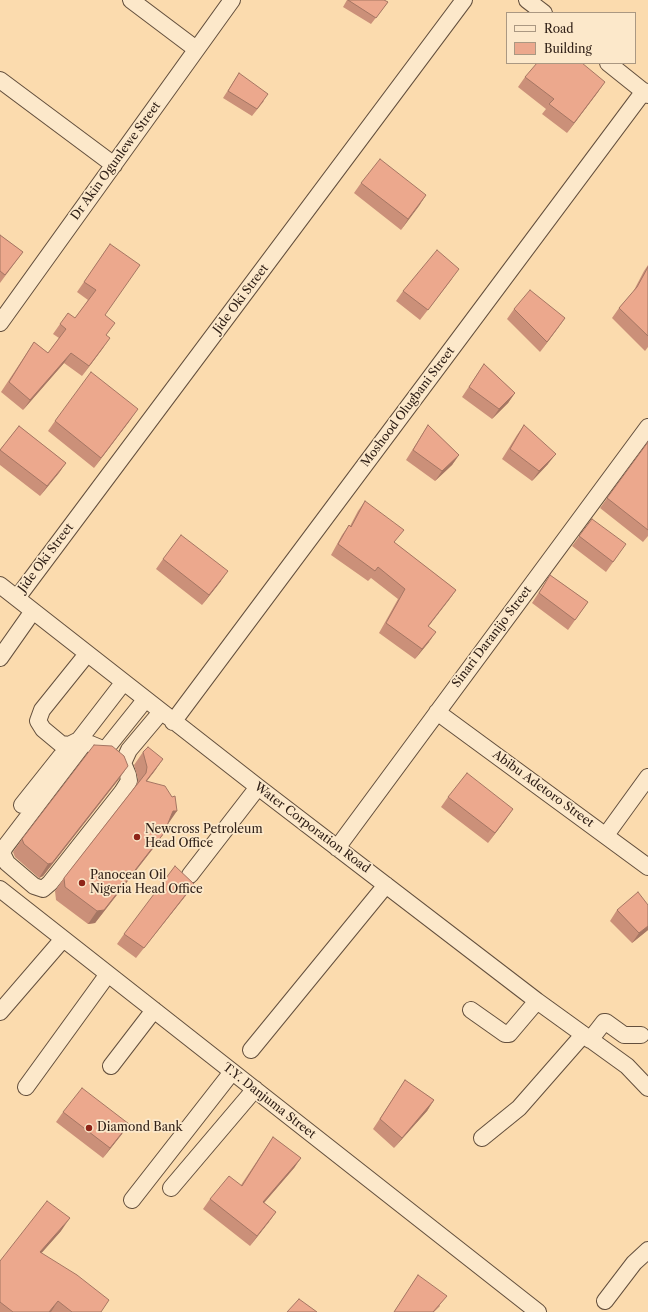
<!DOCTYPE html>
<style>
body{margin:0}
#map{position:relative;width:648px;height:1312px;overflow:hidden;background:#fbdbae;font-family:"Libre Caslon Text",serif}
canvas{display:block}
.legend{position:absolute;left:506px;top:12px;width:130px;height:52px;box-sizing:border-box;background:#fce8ca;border:1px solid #aa9882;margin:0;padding:5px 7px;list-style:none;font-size:12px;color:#302017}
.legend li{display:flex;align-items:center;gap:8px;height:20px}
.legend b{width:20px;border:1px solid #aa9882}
</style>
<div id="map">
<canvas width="648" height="1312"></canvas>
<ul class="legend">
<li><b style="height:5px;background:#fce8ca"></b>Road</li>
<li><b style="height:11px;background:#eca88d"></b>Building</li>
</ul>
</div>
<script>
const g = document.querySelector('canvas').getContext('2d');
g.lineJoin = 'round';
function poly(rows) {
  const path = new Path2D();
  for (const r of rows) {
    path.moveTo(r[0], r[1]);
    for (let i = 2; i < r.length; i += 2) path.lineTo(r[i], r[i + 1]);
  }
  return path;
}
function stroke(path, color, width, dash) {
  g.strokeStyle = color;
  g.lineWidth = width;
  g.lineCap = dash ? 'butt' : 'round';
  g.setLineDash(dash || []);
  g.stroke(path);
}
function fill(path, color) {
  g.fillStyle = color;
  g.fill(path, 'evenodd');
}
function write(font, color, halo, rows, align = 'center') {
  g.font = font + ' "Libre Caslon Text",serif';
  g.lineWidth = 3.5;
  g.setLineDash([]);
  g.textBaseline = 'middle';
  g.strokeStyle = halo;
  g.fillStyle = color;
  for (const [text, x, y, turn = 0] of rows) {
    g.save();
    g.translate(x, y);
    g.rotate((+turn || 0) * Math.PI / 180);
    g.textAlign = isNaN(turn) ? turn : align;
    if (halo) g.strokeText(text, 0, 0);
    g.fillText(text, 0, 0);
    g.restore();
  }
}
const minor = poly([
 [131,0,196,49],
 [527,0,544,13],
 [608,63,648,95],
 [0,80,114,165],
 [0,323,232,0],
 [0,585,258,787,537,1001,627,1066,648,1088],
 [17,598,464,0],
 [87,654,42,710,38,721,43,729,61,744,69,745,79,740,123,683],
 [0,658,33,611],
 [145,700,105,750,88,743,85,743,82,746,5,847,2,853,7,863,34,886,43,889,50,883,122,792,129,781,128,775,123,763,129,750,161,712],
 [437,712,648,867],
 [173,722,644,91],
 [22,805,61,756],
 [606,835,648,777],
 [337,848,648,427],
 [190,875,258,787],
 [0,889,538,1312],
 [471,1010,505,1034,509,1034,537,1001],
 [0,1012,63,939],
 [590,1040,604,1022,606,1022,624,1035,641,1035],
 [251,1050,386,885],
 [111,1066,154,1010],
 [26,1087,108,974],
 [482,1138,519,1108,583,1035],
 [171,1188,255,1089],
 [132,1200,232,1072],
 [605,1301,634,1263,648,1250]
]);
const wall = poly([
 [347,0,384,0,388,2,371,24,343,7],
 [239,73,264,101,252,116,223,98],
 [525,77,598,92,567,133,542,114,546,109,518,87],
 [361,183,426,195,401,230,354,193],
 [0,235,23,252,0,283],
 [110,244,105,315,106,335,103,348,82,376,64,363,23,410,1,392,34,342,48,353,59,338,53,334,60,324,75,318,88,300,77,292],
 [648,265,648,347,645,351,612,318,619,308,633,292,644,271],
 [452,279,420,320,396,301,403,291],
 [514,309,565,318,540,352,507,319],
 [484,364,515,393,508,403,492,419,462,397],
 [131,419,94,468,48,431,55,421],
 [428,425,459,455,452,465,435,481,406,460,421,436],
 [524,425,548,464,532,481,502,459,517,435],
 [19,426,66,463,40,496,0,465,0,450],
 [648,442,648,536,643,542,600,508],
 [365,501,395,543,456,590,428,626,429,642,415,659,379,633,398,599,371,578,368,581,331,555,342,535,349,525,350,526,358,511],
 [592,519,619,554,606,572,572,546],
 [163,559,221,581,202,605,156,569],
 [550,575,588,602,568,630,532,603],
 [143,752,163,759,147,781,168,824,164,833,155,846,95,923,88,924,56,900,55,891,64,878,137,784,138,779,134,765],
 [119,779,43,876,39,878,15,857,13,852,22,839],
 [448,797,506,819,488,843,441,807],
 [187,894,136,958,117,944,124,934],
 [648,905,648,930,632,943,610,921,617,910],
 [405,1080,434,1100,427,1111,394,1148,373,1129],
 [63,1112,122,1134,103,1158,56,1122],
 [273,1137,301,1158,294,1168,264,1203,276,1212,250,1246,203,1209,210,1199,241,1185],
 [61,1231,41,1253,101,1312,0,1312,0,1261],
 [418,1275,440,1306,434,1312,394,1312]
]);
const shadedWall = poly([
 [605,82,598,92,567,133,574,123],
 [426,195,419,206,401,230,408,219],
 [565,318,558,328,540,352,547,342],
 [110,338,103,348,82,376,89,366],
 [71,353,64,363,23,410,30,400],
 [515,393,508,403,492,419,499,409],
 [138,409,131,419,94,468,101,458],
 [556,454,548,464,532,481,539,471],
 [459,455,452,465,435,481,442,471],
 [66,463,59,473,40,496,47,486],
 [228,571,221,581,202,605,209,595],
 [456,590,449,600,421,636,428,626],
 [436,632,429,642,415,659,422,649],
 [163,759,154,772,137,793,146,781],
 [128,766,119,779,43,876,39,878,48,864],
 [513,809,506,819,488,843,495,833],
 [173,811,177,811,168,824,164,824],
 [164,833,155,846,95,923,88,924,97,911],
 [194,884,187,894,136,958,144,948],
 [648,926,648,930,632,943,639,933],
 [434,1100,427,1111,394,1148,402,1138],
 [129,1124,122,1134,103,1158,110,1148],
 [301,1158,294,1168,256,1212,263,1202],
 [276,1212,269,1222,250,1246,257,1236],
 [70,1218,61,1231,31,1265,40,1252],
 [58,1301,51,1312,49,1312]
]);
const building = poly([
 [348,0,384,0,388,2,376,18,348,0],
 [537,63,582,63,605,82,574,123,549,104,554,99,525,77,537,63],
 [239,73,268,94,257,109,228,91,239,73],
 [380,159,426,195,408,219,361,183,380,159],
 [0,235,23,252,5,275,0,271,0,235],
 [110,244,140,265,105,315,115,323,106,335,110,338,89,366,71,353,30,400,9,382,34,342,48,353,66,329,60,324,68,313,75,318,96,290,84,282,110,244],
 [437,250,459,269,428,310,403,291,437,250],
 [648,267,648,336,619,308,637,287,648,267],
 [530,290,565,318,547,342,514,309,530,290],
 [484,364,515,393,499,409,469,387,484,364],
 [91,372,138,409,101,458,55,421,91,372],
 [428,425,459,455,442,471,413,450,428,425],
 [524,425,556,454,539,471,510,449,524,425],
 [19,426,66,463,47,486,0,450,19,426],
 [648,442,648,530,607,498,648,442],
 [365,501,404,530,394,542,456,590,428,626,436,632,422,649,386,623,405,589,378,567,375,571,338,544,349,525,351,527,365,501],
 [592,519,626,544,613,562,579,536,592,519],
 [181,535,228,571,209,595,163,559,181,535],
 [550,575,588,602,575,620,539,593,550,575],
 [94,745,112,746,124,756,128,766,52,863,48,864,24,844,22,839,94,745],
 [148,747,163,759,146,781,165,786,172,797,175,796,177,811,173,811,164,833,104,910,97,911,65,887,64,878,146,773,147,767,143,752,148,747],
 [467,773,513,809,495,833,448,797,467,773],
 [175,866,194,884,144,948,124,934,175,866],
 [638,892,648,905,648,926,639,933,617,910,638,892],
 [405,1080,434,1100,402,1138,380,1119,405,1080],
 [82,1088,129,1124,110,1148,63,1112,82,1088],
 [273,1137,301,1158,263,1202,276,1212,257,1236,210,1199,229,1176,242,1186,273,1137],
 [47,1201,70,1218,40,1252,77,1275,109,1300,101,1312,72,1312,58,1301,49,1312,13,1312,0,1302,0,1261,47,1201],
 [418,1275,447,1296,433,1312,394,1312,418,1275],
 [299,1299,317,1312,287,1312,299,1299]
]);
const markers = [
 [137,837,4,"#8f2418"],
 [82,883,4,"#8f2418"],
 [89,1128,4,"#8f2418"]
];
const streetNames = [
 ["Dr Akin Ogunlewe Street",116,161,-54],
 ["Jide Oki Street",241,299,-53],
 ["Moshood Olugbani Street",408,407,-53],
 ["Jide Oki Street",46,558,-53],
 ["Sinari Daranijo Street",492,637,-53],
 ["Abibu Adetoro Street",543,789,36],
 ["Water Corporation Road",312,828,37],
 ["T.Y. Danjuma Street",269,1101,38]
];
const poiNames = [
 ["Newcross Petroleum",145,830],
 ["Head Office",145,844],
 ["Panocean Oil",90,876],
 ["Nigeria Head Office",90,890],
 ["Diamond Bank",97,1128]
];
stroke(minor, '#634f3d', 18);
stroke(minor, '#fce8ca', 16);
fill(wall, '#cb9079');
fill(shadedWall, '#a57663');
fill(building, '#eca88d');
stroke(building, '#a57663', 1);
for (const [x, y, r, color] of markers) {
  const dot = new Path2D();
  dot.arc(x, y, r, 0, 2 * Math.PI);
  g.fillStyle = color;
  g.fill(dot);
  stroke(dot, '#fce8ca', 1.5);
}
write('12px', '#302017', '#fce8ca', streetNames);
write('12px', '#302017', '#fce8ca', poiNames, 'left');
</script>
